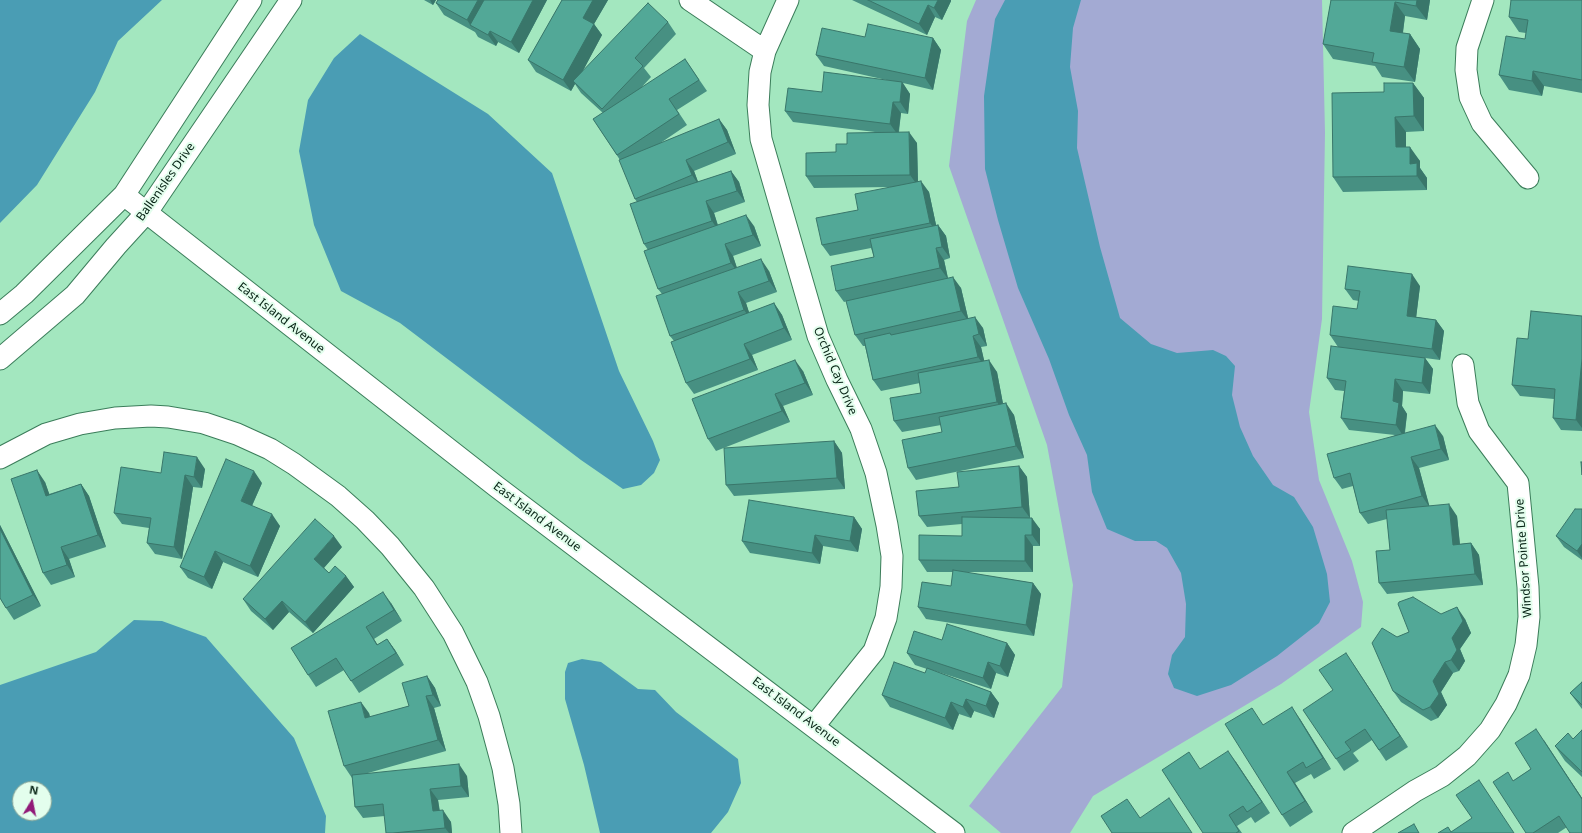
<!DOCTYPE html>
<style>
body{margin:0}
#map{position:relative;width:1582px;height:833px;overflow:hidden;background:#a3e7bf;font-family:"Noto Sans",sans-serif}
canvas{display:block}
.north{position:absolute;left:12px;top:781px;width:40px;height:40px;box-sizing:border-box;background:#e3feed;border:1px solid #8ba697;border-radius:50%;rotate:10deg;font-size:11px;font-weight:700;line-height:16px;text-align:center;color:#072315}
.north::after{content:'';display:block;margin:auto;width:14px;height:18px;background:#911a78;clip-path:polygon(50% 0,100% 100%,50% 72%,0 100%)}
</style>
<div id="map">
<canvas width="1582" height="833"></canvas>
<div class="north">N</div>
</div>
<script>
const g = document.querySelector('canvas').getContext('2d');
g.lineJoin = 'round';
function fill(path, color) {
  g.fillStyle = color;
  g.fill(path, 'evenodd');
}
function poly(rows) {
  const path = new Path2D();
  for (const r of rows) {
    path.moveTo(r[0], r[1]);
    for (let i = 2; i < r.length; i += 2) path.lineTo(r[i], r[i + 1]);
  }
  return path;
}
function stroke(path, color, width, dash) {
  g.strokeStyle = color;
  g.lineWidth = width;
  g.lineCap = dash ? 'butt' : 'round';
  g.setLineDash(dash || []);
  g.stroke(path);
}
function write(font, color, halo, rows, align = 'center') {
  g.font = font + ' "Noto Sans",sans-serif';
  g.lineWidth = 4;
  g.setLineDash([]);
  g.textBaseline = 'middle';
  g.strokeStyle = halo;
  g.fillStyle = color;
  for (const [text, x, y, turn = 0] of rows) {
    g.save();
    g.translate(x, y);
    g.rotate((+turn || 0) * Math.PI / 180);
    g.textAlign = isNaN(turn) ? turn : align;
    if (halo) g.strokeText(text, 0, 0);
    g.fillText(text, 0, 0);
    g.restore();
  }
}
const green = poly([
 [976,0,1322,0,1325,133,1322,319,1309,412,1319,480,1352,561,1363,602,1361,627,1281,684,1093,796,1070,833,1001,833,969,806,1062,687,1073,585,1047,445,949,166,967,21]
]);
const water = poly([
 [0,0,162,0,118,41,95,92,37,185,0,223],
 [1005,0,1081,0,1073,28,1070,67,1078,111,1077,148,1100,247,1120,318,1151,344,1177,353,1213,350,1226,356,1235,366,1232,395,1240,427,1253,456,1273,485,1294,497,1313,527,1327,574,1330,602,1319,623,1277,656,1231,685,1197,696,1174,688,1168,674,1172,655,1185,637,1186,604,1181,573,1167,548,1156,541,1135,541,1107,529,1092,492,1087,455,1069,415,1049,359,1018,288,998,220,985,169,984,96,995,19],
 [360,34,488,114,552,173,619,371,653,441,660,460,654,473,641,485,623,489,581,460,400,323,341,291,314,225,299,151,308,100,334,58],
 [134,620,162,621,206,637,294,738,326,816,325,833,0,833,0,685,96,652],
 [20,789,44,789,44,813,20,813],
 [582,659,601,662,638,689,655,690,676,712,738,759,741,783,728,812,711,833,600,833,584,765,565,699,565,672,568,663]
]);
const minor = poly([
 [690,0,765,51],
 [788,0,765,51,760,72,758,105,761,139,818,336,837,380,861,429,876,473,887,525,892,556,891,587,886,618,874,651,814,726],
 [1483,0,1467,48,1466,70,1470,97,1482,123,1528,178],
 [124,195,497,487,954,833],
 [0,314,24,294,124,195,251,0],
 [0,359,75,295,116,246,147,212,291,0],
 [0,458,46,434,80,424,115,418,151,416,168,417,204,423,237,434,270,449,294,464,338,496,365,520,390,546,424,588,453,633,477,682,489,716,503,768,509,804,511,833],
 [1353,833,1415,791,1442,776,1467,756,1490,730,1506,704,1519,675,1526,645,1529,617,1528,587,1518,483,1479,431,1468,403,1463,365]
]);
const wall = poly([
 [424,0,436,0,433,5],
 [438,0,547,0,519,53,498,42,496,46,478,37,475,32,444,15,436,3],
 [562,0,608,0,594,24,602,35,582,72,668,22,676,34,644,68,651,77,640,89,685,59,707,91,677,110,687,125,659,144,719,119,727,130,736,154,694,171,698,182,731,171,739,182,745,202,714,213,718,225,754,226,761,246,733,256,737,268,769,271,777,292,746,303,749,313,774,303,782,315,792,340,752,355,758,370,694,394,686,383,674,341,670,336,662,294,658,289,648,250,644,244,637,202,635,199,620,160,593,119,603,113,581,93,575,84,571,91,536,72,528,60],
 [852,0,951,0,951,1,942,20,935,17,927,35],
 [1331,0,1430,0,1427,20,1405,16,1403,33,1410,34,1420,49,1415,82,1382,77,1375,66,1333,59,1323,44],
 [1582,0,1582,93,1544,86,1542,96,1509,90,1499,75,1525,39,1526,33,1519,32,1509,17],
 [865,37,933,38,941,50,933,90,903,83,910,94,908,114,901,113,899,132,917,143,918,181,929,192,936,225,938,225,946,236,950,258,944,260,948,278,961,288,968,318,983,328,987,346,981,347,984,361,997,372,1003,404,1014,415,1024,458,916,480,908,468,942,432,941,425,902,432,894,421,921,393,920,383,881,391,873,380,865,346,863,346,855,335,847,301,844,302,836,291,874,257,871,248,830,256,822,245,858,210,892,187,814,188,806,176,836,152,847,144,875,132,793,122,785,111,822,92,891,81,824,66,816,55],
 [1413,83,1424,98,1424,131,1406,132,1406,147,1420,161,1420,168,1427,178,1427,190,1343,192,1333,177,1384,92],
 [1420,286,1416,317,1436,320,1444,331,1440,360,1425,358,1433,369,1430,394,1403,391,1402,406,1407,414,1405,433,1443,436,1449,460,1419,468,1429,506,1457,516,1460,544,1471,543,1479,555,1483,585,1387,594,1379,583,1390,550,1387,519,1368,524,1360,513,1353,486,1342,489,1334,478,1395,435,1349,430,1341,418,1344,391,1335,390,1327,378,1338,347,1330,335,1357,309,1359,301,1353,300,1345,289],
 [1582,316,1582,431,1561,430,1553,418,1554,399,1520,396,1512,385,1528,339],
 [803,371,813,395,783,406,790,422,716,451,708,439],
 [834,441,842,453,845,489,734,496,726,485],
 [1019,466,1027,477,1030,518,1040,529,1040,546,1033,546,1033,572,964,572,1033,583,1041,594,1034,636,926,619,918,607,951,586,953,572,927,572,919,560,962,536,962,524,927,527,919,516,959,487],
 [205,469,202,488,193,487,182,559,155,554,147,543,149,528,122,524,114,513,161,473],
 [45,482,49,494,81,484,89,496,106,547,69,559,75,577,51,585,43,573],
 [262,483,252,506,280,526,258,577,223,562,212,589,188,578,180,567],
 [1582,509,1582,560,1564,547,1556,536],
 [854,517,862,529,858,552,823,546,820,564,750,553,742,541],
 [0,525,41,606,14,620,6,608,0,598],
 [342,547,324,568,329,573,346,576,354,587,313,633,289,612,273,630,251,611,243,599],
 [391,603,402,621,374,639,377,645,387,639,395,650,404,665,359,693,344,670,316,687,308,675],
 [1441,614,1465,619,1471,633,1460,649,1465,661,1459,671,1453,673,1441,692,1447,705,1438,718,1431,721,1401,702,1393,691,1397,637,1409,632],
 [942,640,1007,643,1015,655,1008,677,996,673,991,689,932,670,991,692,999,703,994,718,974,711,971,718,959,714,953,730,890,707,882,695,925,673,927,669,915,665,907,653],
 [1354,665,1408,747,1386,761,1372,740,1353,753,1359,761,1344,771,1336,759,1333,690],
 [427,676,435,688,441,706,434,708,446,751,368,773,467,776,469,797,438,800,440,811,451,822,452,833,386,833,385,816,363,818,355,807,352,778,344,766,369,713,370,717,409,706],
 [1582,682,1582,709,1570,693],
 [1300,719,1331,769,1314,779,1311,774,1295,783,1313,812,1290,827,1282,815,1263,725],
 [1582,730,1582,777,1565,761,1555,746,1573,739],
 [1544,740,1582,798,1582,833,1567,827,1558,833,1526,833,1514,780,1531,769],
 [1236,762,1270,813,1255,823,1251,817,1237,826,1242,833,1203,833,1200,769]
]);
const shadedWall = poly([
 [430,0,436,0,433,5],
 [478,0,492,0,470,25,475,32,467,20],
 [533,0,547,0,519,53,511,42],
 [593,0,608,0,594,24,602,35,576,84,573,81,575,84,571,91,563,80,583,18],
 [938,0,951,0,951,1,942,20,934,8],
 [1417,0,1430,0,1427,20,1416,6],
 [1395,2,1405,16,1401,45,1390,31],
 [928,5,935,17,927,35,919,24],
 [490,31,498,42,496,46,488,35],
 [1410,34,1420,49,1415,82,1404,67],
 [933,38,941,50,933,90,925,78],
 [1533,71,1544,86,1542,96,1532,81],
 [902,82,910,94,908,114,900,102],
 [1413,83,1424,98,1424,131,1414,116],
 [893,102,901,113,898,135,890,124],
 [1395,117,1406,132,1406,161,1396,147],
 [719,119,727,130,736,154,728,142],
 [909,132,917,143,918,186,910,175],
 [1410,147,1420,161,1420,168,1427,178,1427,190,1417,176,1410,164],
 [686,160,694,171,700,187,692,175],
 [731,171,739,182,745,202,737,191],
 [921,181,929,192,938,234,930,223],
 [706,201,714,213,720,233,712,221],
 [746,215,754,226,761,246,753,235],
 [938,225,946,236,950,258,942,247],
 [725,244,733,256,739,274,731,263],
 [936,248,944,260,948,279,940,268],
 [761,259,769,271,777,292,769,281],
 [1412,274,1420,286,1415,327,1407,316],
 [953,277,961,288,969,322,961,311],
 [738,292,746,303,752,321,744,310],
 [774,303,782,315,792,340,784,328],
 [975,317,983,328,987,346,979,334],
 [1436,320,1444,331,1440,360,1432,349],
 [973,336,981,347,986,368,978,357],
 [744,344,752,355,758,370,750,359],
 [1425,358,1433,369,1430,394,1422,383],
 [1582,359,1582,428,1576,420],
 [795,360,803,371,813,395,805,383],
 [989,360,997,372,1005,414,997,402],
 [1395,379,1403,391,1402,406,1407,414,1404,437,1396,425,1393,401],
 [775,394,783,406,790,422,782,411],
 [1006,403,1014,415,1024,458,1016,446],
 [1435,425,1443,436,1449,460,1441,449],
 [834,441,842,453,845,489,837,478],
 [197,457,205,469,202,488,194,477],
 [1411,457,1419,468,1430,508,1422,496],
 [1019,466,1027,477,1030,518,1022,507],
 [37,470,45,482,54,507,46,496],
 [254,471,262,483,249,512,241,501],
 [185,475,193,487,182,559,174,547],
 [81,484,89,496,106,547,98,535],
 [1449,504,1457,516,1461,556,1453,545],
 [272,514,280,526,258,577,250,566],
 [854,517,862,529,858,552,850,541],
 [1032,518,1040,529,1040,546,1032,535],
 [0,525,41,606,33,595,0,529],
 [815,535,823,546,820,564,812,553],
 [1025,535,1033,546,1033,572,1025,561],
 [334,536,342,547,322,570,314,559],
 [1471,543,1479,555,1483,585,1475,574],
 [1582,544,1582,558,1577,551],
 [61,547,69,559,75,577,67,565],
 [215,551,223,562,212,589,204,577],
 [346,576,354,587,313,633,305,622],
 [1033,583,1041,594,1034,636,1026,625],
 [383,592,391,603,402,621,394,610],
 [282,601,289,612,273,630,265,619],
 [1457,607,1465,619,1471,633,1460,649,1465,661,1459,671,1451,660,1452,638],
 [366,627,374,639,385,656,377,645],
 [387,639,395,650,404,665,396,653],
 [1007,643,1015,655,1008,677,1000,666],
 [1346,653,1354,665,1408,747,1400,736],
 [988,662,996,673,991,689,983,678],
 [1445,662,1453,673,1441,692,1447,705,1438,718,1430,707,1433,681],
 [427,676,435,688,441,706,433,695],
 [991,692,999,703,994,718,986,706],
 [426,696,434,708,446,751,438,740],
 [966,699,974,711,971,718,963,707],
 [361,702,369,713,373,730,365,718],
 [951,702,959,714,953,730,945,718],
 [1292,707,1300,719,1331,769,1323,758],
 [1536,729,1582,798,1582,799],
 [1228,751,1236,762,1270,813,1262,802],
 [459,764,467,776,469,797,461,786],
 [1287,772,1295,783,1313,812,1305,801],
 [430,789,438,800,441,823,433,811],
 [443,810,451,822,452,833,449,833,445,828]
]);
const building = poly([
 [438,0,478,0,467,20,436,3,438,0],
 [484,0,533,0,511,42,490,31,488,35,470,25,484,0],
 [562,0,593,0,583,18,594,24,563,80,528,60,562,0],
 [868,0,938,0,934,8,928,5,919,24,868,0],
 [1331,0,1417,0,1416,6,1395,2,1390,31,1410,34,1404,67,1372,62,1374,53,1323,44,1331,0],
 [1511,0,1582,0,1582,80,1533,71,1532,81,1499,75,1506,36,1525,39,1528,20,1509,17,1511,0],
 [648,3,668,22,635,58,643,66,602,109,573,81,648,3],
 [868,24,933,38,925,78,816,55,822,28,865,37,868,24],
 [685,59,699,80,669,99,679,114,617,155,593,119,685,59],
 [824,72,902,82,900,102,893,102,890,124,785,111,788,88,822,92,824,72],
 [1384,83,1413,83,1414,116,1395,117,1396,147,1410,147,1410,164,1417,163,1417,176,1333,177,1332,93,1384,92,1384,83],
 [719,119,728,142,686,160,692,175,635,199,619,160,719,119],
 [909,132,910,175,806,176,806,153,836,152,836,144,847,144,847,133,909,132],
 [731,171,737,191,706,201,712,221,644,244,630,204,731,171],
 [921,181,930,223,822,245,816,218,858,210,855,194,921,181],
 [746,215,753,235,725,244,731,263,658,289,644,251,746,215],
 [938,225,942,247,936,248,940,268,836,291,831,266,874,257,870,239,938,225],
 [761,259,769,281,738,292,744,310,670,336,656,296,761,259],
 [1348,266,1412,274,1407,316,1436,320,1432,349,1330,335,1333,306,1357,309,1360,291,1345,289,1348,266],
 [953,277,961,311,855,335,846,301,953,277],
 [774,303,784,328,744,344,750,359,686,383,671,342,774,303],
 [1531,311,1582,316,1582,359,1576,420,1553,418,1555,389,1512,385,1517,338,1528,339,1531,311],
 [975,317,979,334,973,336,978,357,873,380,864,339,890,333,891,335,975,317],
 [1331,346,1425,358,1422,383,1395,379,1393,401,1399,403,1396,425,1341,418,1346,381,1327,378,1331,346],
 [795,360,805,383,775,394,782,411,708,439,692,399,795,360],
 [989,360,997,402,894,421,890,398,921,393,918,373,989,360],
 [1006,403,1016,446,908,468,902,440,942,432,939,417,1006,403],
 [1435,425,1441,449,1411,457,1422,496,1360,513,1350,473,1334,478,1327,454,1435,425],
 [834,441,837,478,726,485,724,448,834,441],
 [164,452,197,457,194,477,185,475,174,547,147,543,151,518,114,513,121,467,161,473,164,452],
 [226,459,254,471,241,501,272,514,250,566,215,551,204,577,180,567,226,459],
 [1581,462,1582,462,1582,475,1581,462],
 [1019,466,1022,507,919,516,916,491,959,487,957,472,1019,466],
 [37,470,46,496,81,484,98,535,61,547,67,565,43,573,11,479,37,470],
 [749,500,854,517,850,541,815,535,812,553,742,541,749,500],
 [1449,504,1453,545,1471,543,1475,574,1379,583,1376,551,1390,550,1386,510,1449,504],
 [1575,509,1582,509,1582,544,1577,551,1556,536,1575,509],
 [962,517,1032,518,1032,535,1025,535,1025,561,919,560,919,535,962,536,962,517],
 [315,519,334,536,314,559,329,573,335,566,346,576,305,622,282,601,265,619,243,599,315,519],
 [0,529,33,595,6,608,0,598,0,529],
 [953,570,1033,583,1026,625,918,607,922,582,951,586,953,570],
 [383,592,394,610,366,627,377,645,387,639,396,653,351,681,336,658,308,675,291,648,383,592],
 [1413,597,1441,614,1457,607,1463,621,1452,638,1457,650,1451,660,1445,662,1433,681,1439,694,1430,707,1423,710,1393,691,1372,643,1382,628,1397,637,1409,632,1398,604,1399,602,1413,597],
 [947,624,1007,643,1000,666,988,662,983,678,907,653,914,631,942,640,947,624],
 [1346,653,1400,736,1379,750,1365,729,1345,742,1351,750,1336,759,1303,710,1333,690,1319,670,1346,653],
 [894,662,925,673,927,668,991,692,986,706,966,699,963,707,951,702,945,718,882,695,894,662],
 [427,676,433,695,426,696,438,740,344,766,328,711,361,702,365,718,409,706,402,683,427,676],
 [1582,682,1582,705,1570,693,1582,682],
 [1292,707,1323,758,1306,768,1303,762,1287,772,1305,801,1282,815,1225,724,1252,708,1263,725,1292,707],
 [1536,729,1582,799,1582,833,1570,833,1559,816,1533,833,1526,833,1493,782,1508,772,1513,781,1531,769,1515,743,1536,729],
 [1582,730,1582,772,1555,746,1568,733,1573,739,1582,730],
 [1228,751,1262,802,1247,812,1243,806,1229,815,1239,831,1236,833,1203,833,1162,770,1189,752,1200,769,1228,751],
 [459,764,461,786,430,789,433,811,443,810,445,828,393,833,386,833,383,804,355,807,352,775,459,764],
 [1479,780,1514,833,1438,833,1448,827,1451,832,1472,818,1456,795,1479,780],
 [1169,798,1192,833,1112,833,1101,816,1127,799,1140,818,1169,798],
 [1414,824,1419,833,1398,833,1414,824]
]);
const streetNames = [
 ["Ballenisles Drive",166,182,-55],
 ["East Island Avenue",281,318,38],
 ["Orchid Cay Drive",835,371,67],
 ["East Island Avenue",537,517,37],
 ["Windsor Pointe Drive",1524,558,-94],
 ["East Island Avenue",796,712,37]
];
fill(green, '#a3aad3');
fill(water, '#4a9db4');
stroke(minor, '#3b7d5a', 23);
stroke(minor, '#fff', 21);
fill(wall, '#479082');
fill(shadedWall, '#39766a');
fill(building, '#52a897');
stroke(building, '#39766a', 1);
write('12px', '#072315', '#e3feed', streetNames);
</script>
